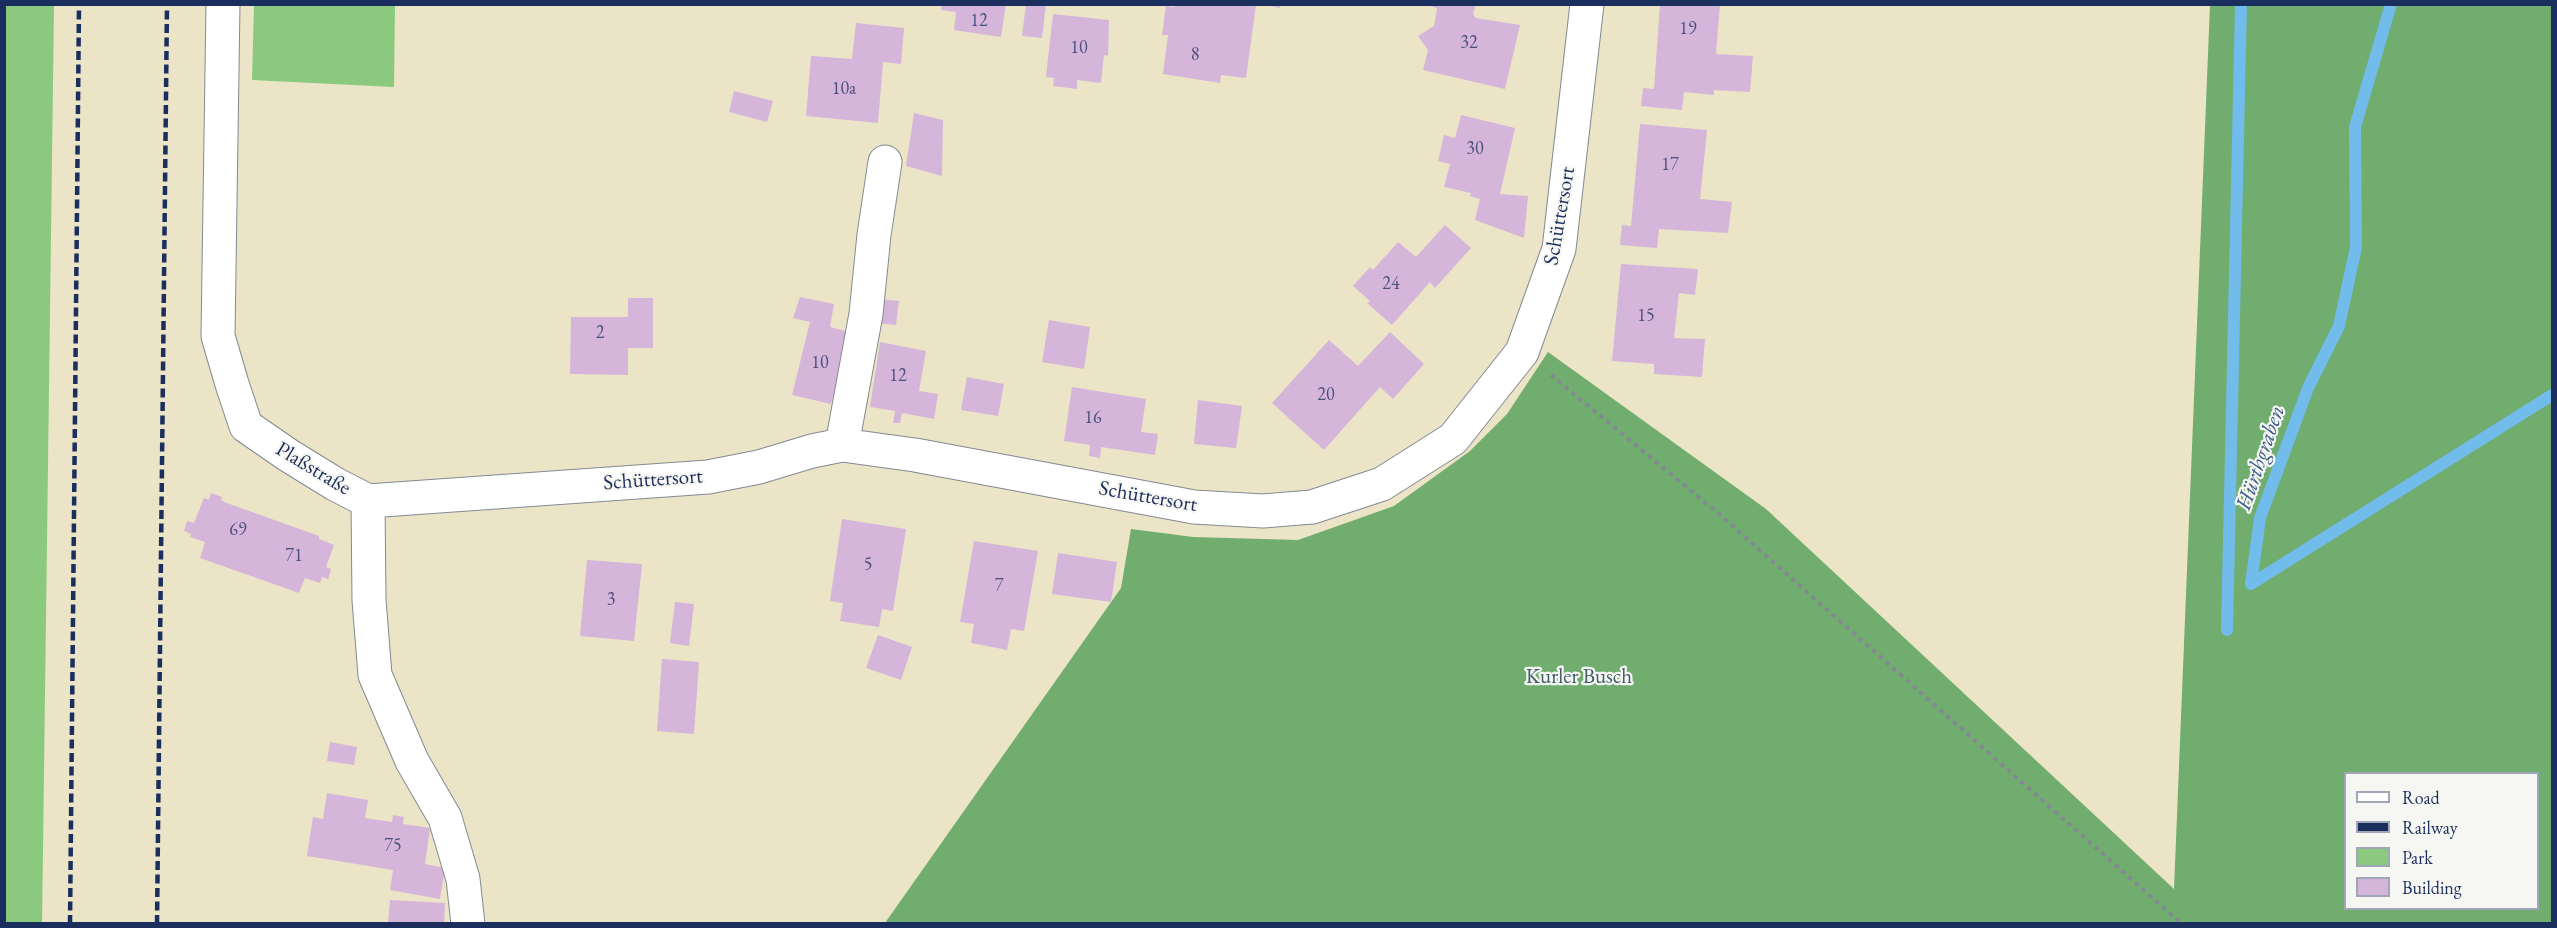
<!DOCTYPE html>
<meta charset="utf-8">
<style>
body{margin:0}
#map{position:relative;width:2557px;height:928px;overflow:hidden;background:#ebe4c6;font-family:"EB Garamond",serif}
canvas{display:block}
.frame{position:absolute;inset:0;border:6px solid #1b2f5e;pointer-events:none}
.legend{position:absolute;left:2344px;top:772px;width:195px;height:138px;box-sizing:border-box;background:#f6f6f2;border:2px solid #9ea6b7;margin:0;padding:8px 10px;list-style:none;font-size:18px;color:#1b2f5e}
.legend li{display:flex;align-items:center;gap:12px;height:30px}
.legend b{width:30px;border:2px solid #9ea6b7}
</style>
<div id="map">
<canvas width="2557" height="928"></canvas>
<div class="frame"></div>
<ul class="legend">
<li><b style="height:8px;background:#fff"></b>Road</li>
<li><b style="height:8px;background:#1b2f5e"></b>Railway</li>
<li><b style="height:16px;background:#8bc97f"></b>Park</li>
<li><b style="height:16px;background:#d6b5db"></b>Building</li>
</ul>
</div>
<script>
const g = document.querySelector('canvas').getContext('2d');
g.lineJoin = 'round';
function fill(path, color) {
  g.fillStyle = color;
  g.fill(path, 'evenodd');
}
function poly(rows) {
  const path = new Path2D();
  for (const r of rows) {
    path.moveTo(r[0], r[1]);
    for (let i = 2; i < r.length; i += 2) path.lineTo(r[i], r[i + 1]);
  }
  return path;
}
function stroke(path, color, width, dash) {
  g.strokeStyle = color;
  g.lineWidth = width;
  g.lineCap = dash ? 'butt' : 'round';
  g.setLineDash(dash || []);
  g.stroke(path);
}
function write(font, color, halo, rows, align = 'center') {
  g.font = font + ' "EB Garamond",serif';
  g.lineWidth = 4.5;
  g.setLineDash([]);
  g.textBaseline = 'middle';
  g.strokeStyle = halo;
  g.fillStyle = color;
  for (const [text, x, y, turn = 0] of rows) {
    g.save();
    g.translate(x, y);
    g.rotate((+turn || 0) * Math.PI / 180);
    g.textAlign = isNaN(turn) ? turn : align;
    if (halo) g.strokeText(text, 0, 0);
    g.fillText(text, 0, 0);
    g.restore();
  }
}
const green = poly([
 [5,4,54,5,42,924,4,923],
 [254,5,395,5,394,87,252,80]
]);
const forest = poly([
 [2210,5,2552,5,2552,923,885,923,1121,588,1131,529,1193,537,1298,540,1394,506,1470,451,1507,414,1548,352,1766,509,2174,889],
 [2346,774,2538,774,2538,908,2346,908]
]);
const stream = poly([
 [2391,4,2355,127,2356,247,2339,326,2308,388,2260,518,2251,584,2552,395],
 [2227,630,2241,4]
]);
const building = poly([
 [942,4,1006,4,1001,37,954,30,956,12,941,10],
 [1026,4,1046,4,1042,38,1022,36],
 [1263,4,1280,4,1280,8],
 [1423,4,1476,4,1473,14,1476,18,1520,25,1505,89,1423,70,1428,50,1418,36,1434,26,1437,8],
 [1660,4,1720,4,1716,54,1753,56,1750,92,1714,90,1714,95,1684,92,1682,110,1641,106,1643,88,1654,89],
 [1175,5,1256,5,1246,78,1221,75,1220,83,1163,74,1168,35,1162,35,1166,6,1175,7],
 [1053,14,1109,20,1108,56,1104,55,1101,83,1077,80,1077,89,1053,86,1054,78,1046,77],
 [856,23,904,28,901,64,883,62,878,123,806,116,811,56,852,59],
 [734,91,773,101,767,122,729,112],
 [914,113,943,120,942,176,906,166],
 [1461,115,1515,128,1500,194,1528,196,1524,238,1475,220,1480,199,1470,196,1471,193,1444,187,1450,164,1438,161,1444,135,1455,138],
 [1640,124,1707,130,1700,199,1732,202,1728,233,1659,229,1657,248,1620,245,1622,225,1631,226],
 [1445,225,1471,248,1435,288,1430,282,1392,325,1367,303,1370,301,1353,286,1370,267,1373,270,1398,242,1416,257],
 [1621,264,1698,269,1695,295,1679,293,1674,338,1705,339,1702,377,1654,374,1654,364,1612,361],
 [800,297,834,304,830,327,849,332,831,404,792,395,810,322,793,318],
 [628,298,653,298,653,348,628,348,628,375,570,374,571,317,628,317],
 [879,299,899,301,896,325,877,323],
 [1049,320,1090,327,1084,369,1042,362],
 [1390,332,1424,364,1393,399,1380,387,1324,450,1272,403,1329,340,1358,366],
 [880,342,926,351,919,391,938,394,934,419,902,413,900,423,893,423,895,411,870,407],
 [967,377,1004,384,998,416,961,410],
 [1072,387,1146,399,1141,432,1158,434,1155,455,1101,447,1100,458,1089,456,1090,445,1064,441],
 [1198,400,1242,406,1236,448,1194,444],
 [211,493,222,497,221,500,224,502,319,536,319,539,334,545,326,567,331,569,328,579,322,577,320,583,305,578,299,593,200,558,205,542,190,537,191,534,184,531,187,521,194,523,204,498,209,500],
 [842,519,906,529,893,611,882,609,879,627,840,621,843,603,830,601],
 [974,541,1038,551,1024,631,1011,629,1007,650,971,643,974,624,960,622],
 [1058,553,1117,562,1111,602,1052,594],
 [587,560,642,564,634,641,580,636],
 [675,602,694,604,689,646,670,643],
 [878,635,912,647,901,680,866,668],
 [662,659,699,662,694,734,657,731],
 [330,742,357,747,354,765,327,761],
 [327,793,368,800,365,818,392,822,393,815,404,817,403,824,430,828,425,864,445,868,440,899,390,890,393,870,307,856,313,817,323,819],
 [390,900,445,903,444,924,388,924]
]);
const path = poly([
 [1551,375,1719,514,2182,924]
]);
const minor = poly([
 [223,4,218,336,232,384,246,426,288,455,335,484,368,501],
 [842,445,866,314,874,235,885,162],
 [368,501,708,477,759,467,812,451,842,445,915,455,1194,507,1263,511,1312,507,1382,484,1453,439,1522,352,1559,249,1587,4],
 [368,501,369,600,375,675,412,761,445,818,463,879,468,924]
]);
const rail = poly([
 [70,924,79,4],
 [157,924,167,4]
]);
const numberNames = [
 ["12",979,21],
 ["19",1688,29],
 ["32",1469,43],
 ["10",1079,48],
 ["8",1195,55],
 ["10a",844,89],
 ["30",1475,149],
 ["17",1670,165],
 ["24",1391,284],
 ["15",1646,316],
 ["2",600,333],
 ["10",820,363],
 ["12",898,376],
 ["20",1326,395],
 ["16",1093,418],
 ["69",238,530],
 ["71",294,556],
 ["5",868,565],
 ["7",999,586],
 ["3",611,600],
 ["75",393,846]
];
const streetNames = [
 ["Schüttersort",1560,216,-80],
 ["Plaßstraße",313,469,31],
 ["Schüttersort",653,480,-4],
 ["Schüttersort",1148,497,10]
];
const parkNames = [
 ["Kurler Busch",1579,677]
];
const waterNames = [
 ["Hürthgraben",2261,458,-71]
];
fill(green, '#8bc97f');
fill(forest, '#70ad6e');
stroke(stream, '#71bcea', 12);
fill(building, '#d6b5db');
stroke(minor, '#838a92', 35);
stroke(path, '#838a92', 4, [4.5, 4.5]);
stroke(minor, '#fff', 33);
stroke(rail, '#1b2f5e', 4.5, [9, 4.5]);
write('18px', '#4a507d', null, numberNames);
write('21px', '#1b2f5e', '#f6f6f2', streetNames);
write('21px', '#3d5d68', '#f6f6f2', parkNames);
write('italic 22px', '#355988', '#f6f6f2', waterNames);
</script>
